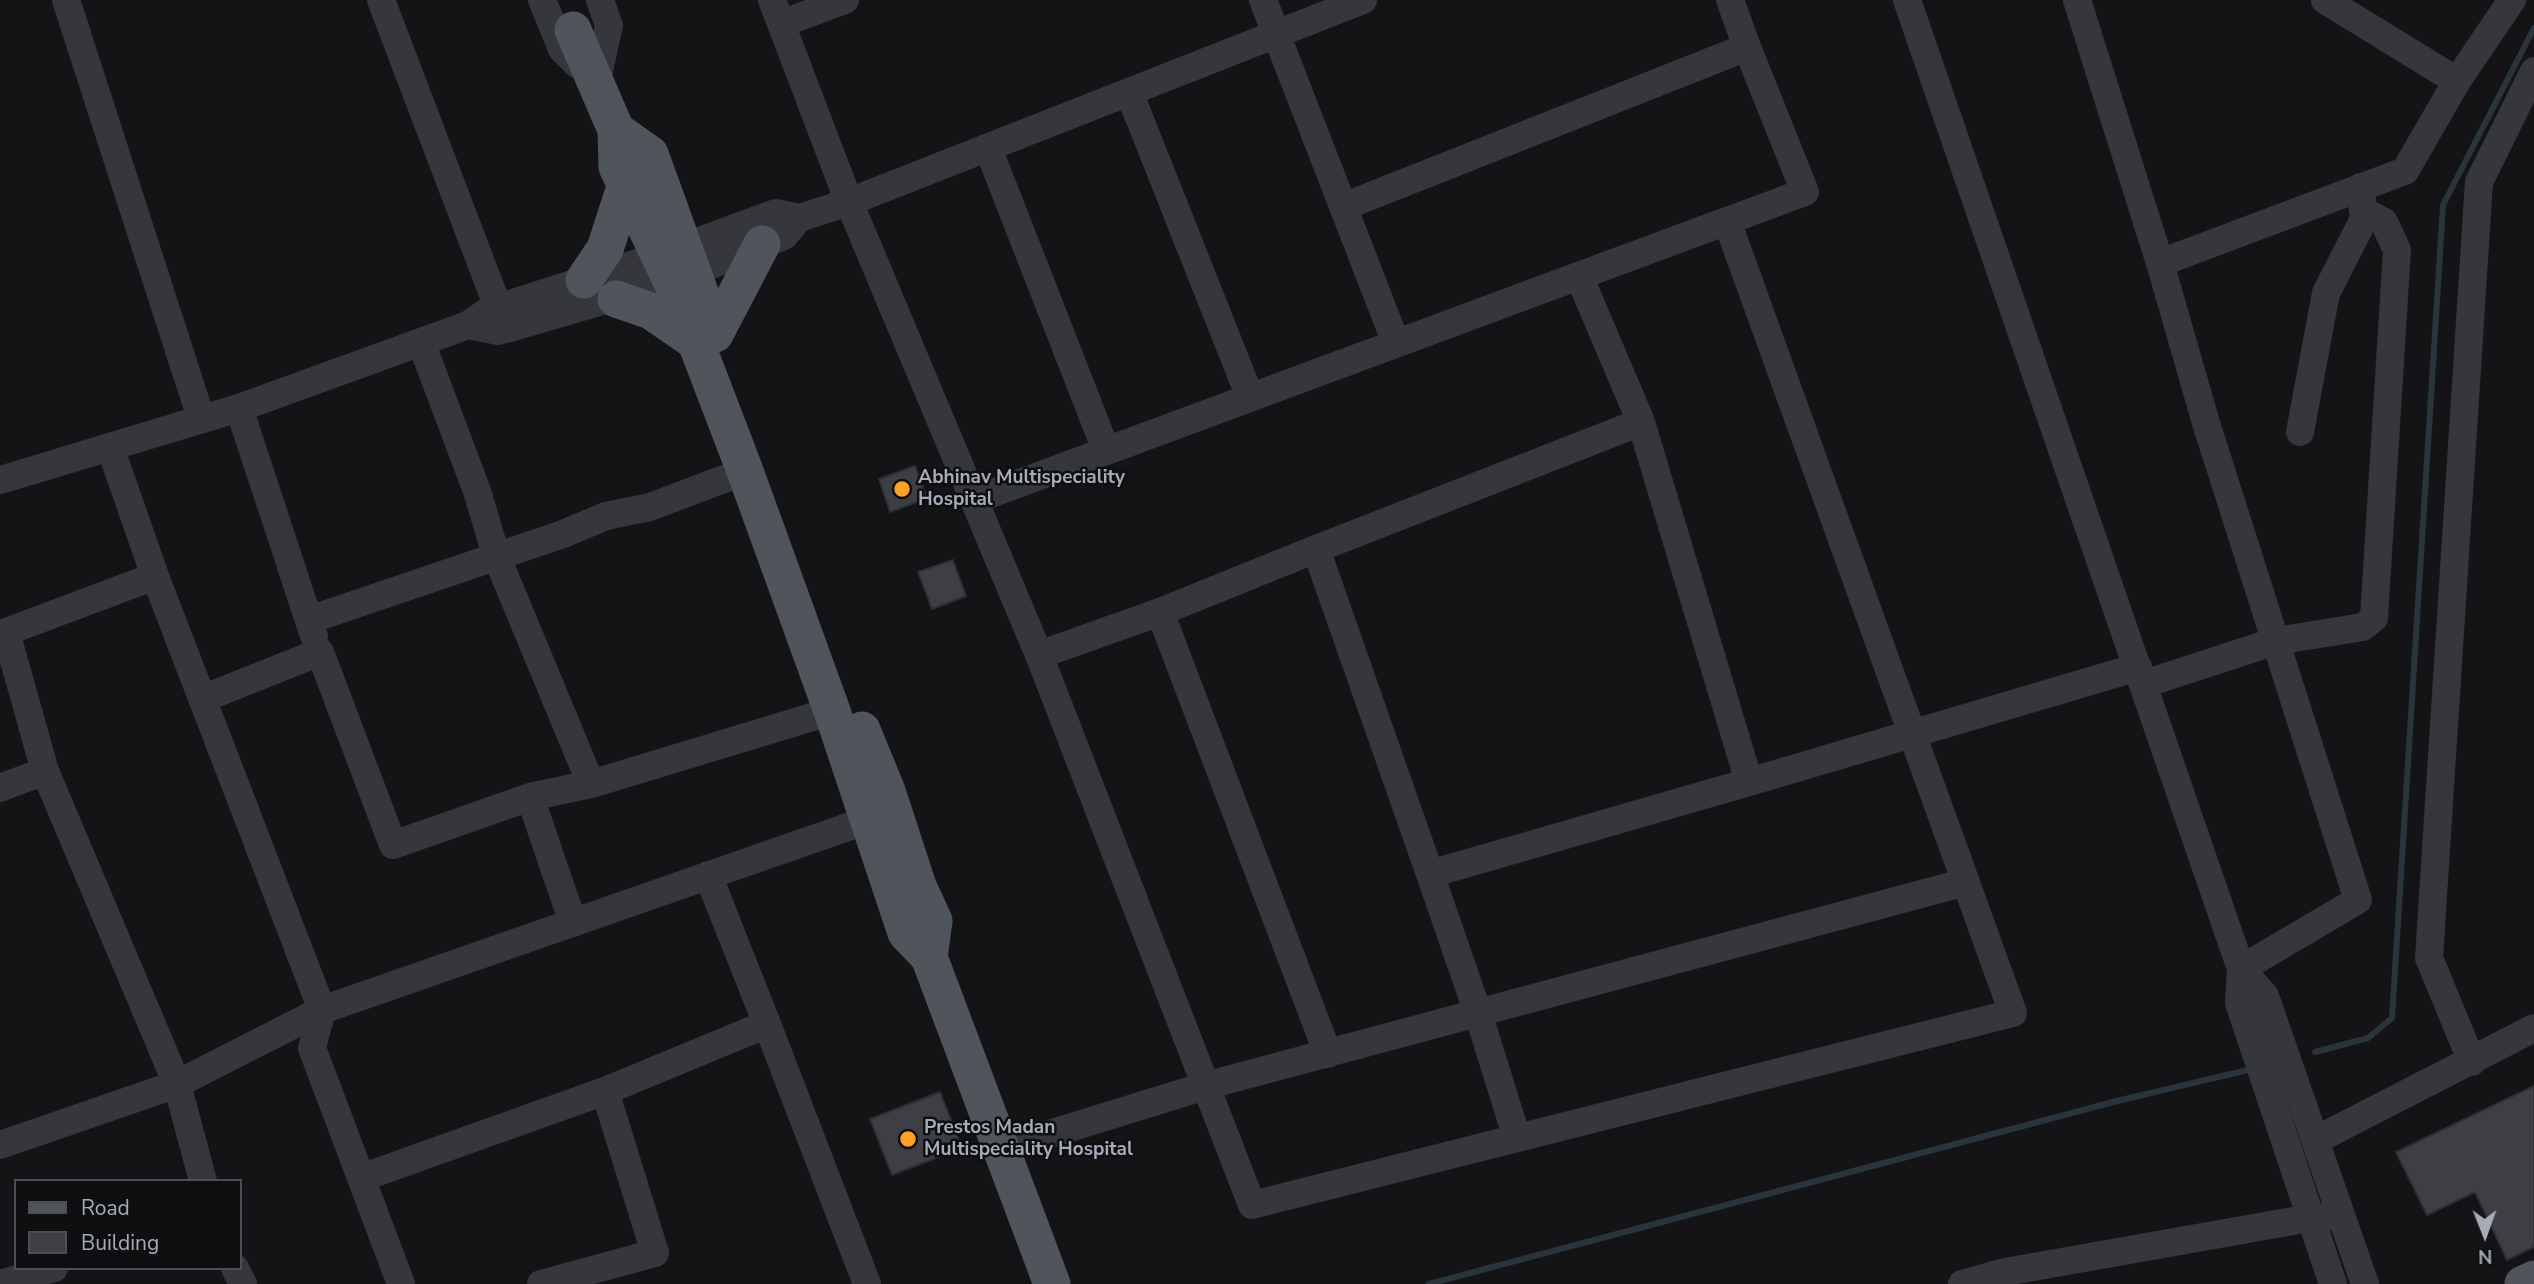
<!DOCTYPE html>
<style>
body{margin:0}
#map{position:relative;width:2534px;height:1284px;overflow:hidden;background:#141416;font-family:"Nunito Sans",sans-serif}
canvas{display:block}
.legend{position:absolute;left:14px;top:1179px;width:228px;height:91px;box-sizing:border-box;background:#0f0f11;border:2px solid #4b4e54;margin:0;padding:9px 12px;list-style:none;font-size:21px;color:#a4acb8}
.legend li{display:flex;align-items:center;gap:14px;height:35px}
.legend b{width:35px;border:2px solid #4b4e54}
.north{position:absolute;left:2450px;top:1200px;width:70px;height:70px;-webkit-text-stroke:5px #0f0f11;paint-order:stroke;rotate:179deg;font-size:19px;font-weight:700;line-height:28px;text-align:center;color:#a4acb8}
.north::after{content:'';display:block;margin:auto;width:24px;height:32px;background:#a4acb8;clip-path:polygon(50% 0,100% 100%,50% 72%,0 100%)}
</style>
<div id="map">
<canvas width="2534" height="1284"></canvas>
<ul class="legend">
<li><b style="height:9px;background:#50545b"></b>Road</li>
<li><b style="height:19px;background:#3e3f44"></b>Building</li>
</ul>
<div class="north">N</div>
</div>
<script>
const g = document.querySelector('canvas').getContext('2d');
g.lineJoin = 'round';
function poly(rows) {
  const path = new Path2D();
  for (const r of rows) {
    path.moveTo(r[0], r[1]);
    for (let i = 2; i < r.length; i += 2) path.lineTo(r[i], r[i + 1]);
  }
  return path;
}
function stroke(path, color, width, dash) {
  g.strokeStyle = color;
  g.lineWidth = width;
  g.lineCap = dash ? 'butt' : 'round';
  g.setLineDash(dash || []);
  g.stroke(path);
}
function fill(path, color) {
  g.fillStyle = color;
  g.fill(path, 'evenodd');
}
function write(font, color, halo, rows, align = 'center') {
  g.font = font + ' "Nunito Sans",sans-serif';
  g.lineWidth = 5;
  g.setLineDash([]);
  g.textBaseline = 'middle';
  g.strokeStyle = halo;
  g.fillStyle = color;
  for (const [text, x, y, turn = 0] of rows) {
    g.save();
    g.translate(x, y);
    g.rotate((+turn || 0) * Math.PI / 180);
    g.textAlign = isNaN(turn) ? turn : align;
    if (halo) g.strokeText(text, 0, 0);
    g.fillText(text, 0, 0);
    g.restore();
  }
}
const stream = poly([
 [2315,1052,2368,1038,2392,1018,2443,205,2534,28],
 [1429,1284,2117,1101,2252,1069]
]);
const building = poly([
 [915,466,927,498,890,512,879,479,915,466],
 [953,560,966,596,932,609,918,572,953,560],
 [2534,1086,2534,1247,2507,1260,2475,1192,2427,1215,2396,1152,2534,1086],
 [940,1092,962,1148,892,1175,870,1119,940,1092]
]);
const minor = poly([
 [66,0,201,418],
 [381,0,504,323],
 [542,0,562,49,577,64],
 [772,0,849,202,974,500],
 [1263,0,1396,343],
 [1730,0,1747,47],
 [1907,0,2241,969,2239,1003,2333,1284],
 [2077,0,2160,263,2405,171,2457,81,2325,0],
 [781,24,845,0],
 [2457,81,2512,0],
 [596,84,609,26,600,0],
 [1129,92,1250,397],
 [988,148,1106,450],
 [1343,207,1747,47,1805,192,1727,221],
 [1727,221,2013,1013,1252,1205,1039,655,974,500,1727,221],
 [2160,263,2206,423,2358,900,2241,969],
 [1579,276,1641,422],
 [468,325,498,331,506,329,671,281,784,236,799,218],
 [421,342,477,491,496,555,591,784],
 [239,408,314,636],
 [2300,432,2326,293,2367,213],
 [110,447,155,576,322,1010,888,813],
 [0,480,239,408,468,325,488,311,659,256,776,213,799,218,849,202,1363,0],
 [1316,549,1160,612,1328,1054],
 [155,576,6,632,45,771,177,1084,203,1181],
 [309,620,563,534,606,516,650,507,745,471],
 [1039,655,1160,612],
 [2144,684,2276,641,2363,627,2374,618,2397,250,2384,222,2363,211,2361,187],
 [202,699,320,652,393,845,530,797,591,784,832,711],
 [1749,782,2138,667],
 [0,788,45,771],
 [530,797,573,923],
 [1430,874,1749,782,1641,422,1316,549,1430,874,1478,1013,1517,1138],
 [708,875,767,1024],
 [2241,969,2265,996,2365,1284],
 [322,1010,312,1048,401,1284],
 [2472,1062,2429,958,2479,182,2534,71],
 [605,1091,767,1024,867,1284],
 [2316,1140,2534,1028],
 [0,1145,177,1084,322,1010],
 [1001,1149,1205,1086,1966,882],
 [361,1178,605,1091,655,1253,541,1284],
 [235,1268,243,1284],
 [0,1284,54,1268],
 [1962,1284,2005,1272,2310,1218,2341,1216]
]);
const major = poly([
 [573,30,616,130,617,167,677,293,745,471,832,711,906,933,929,957,1052,1284],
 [616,130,650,154,701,295],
 [584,280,605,249,625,187],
 [616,299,651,311,696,342],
 [715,334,762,244],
 [862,730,887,791,918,886,934,921,929,957],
 [2523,1284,2534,1279]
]);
const markers = [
 [902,489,9,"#ffa123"],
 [908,1139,9,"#ffa123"]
];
const poiNames = [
 ["Abhinav Multispeciality",918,478],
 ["Hospital",918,500],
 ["Prestos Madan",924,1128],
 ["Multispeciality Hospital",924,1150]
];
stroke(stream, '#29353b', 6);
fill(building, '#3e3f44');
stroke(building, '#2e2e33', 2);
stroke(minor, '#35373c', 28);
stroke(major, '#50545b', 37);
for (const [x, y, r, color] of markers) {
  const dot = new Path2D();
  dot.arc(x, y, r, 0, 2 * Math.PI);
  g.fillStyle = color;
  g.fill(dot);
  stroke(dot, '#0f0f11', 2.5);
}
write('bold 19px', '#a4acb8', '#0f0f11', poiNames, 'left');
</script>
